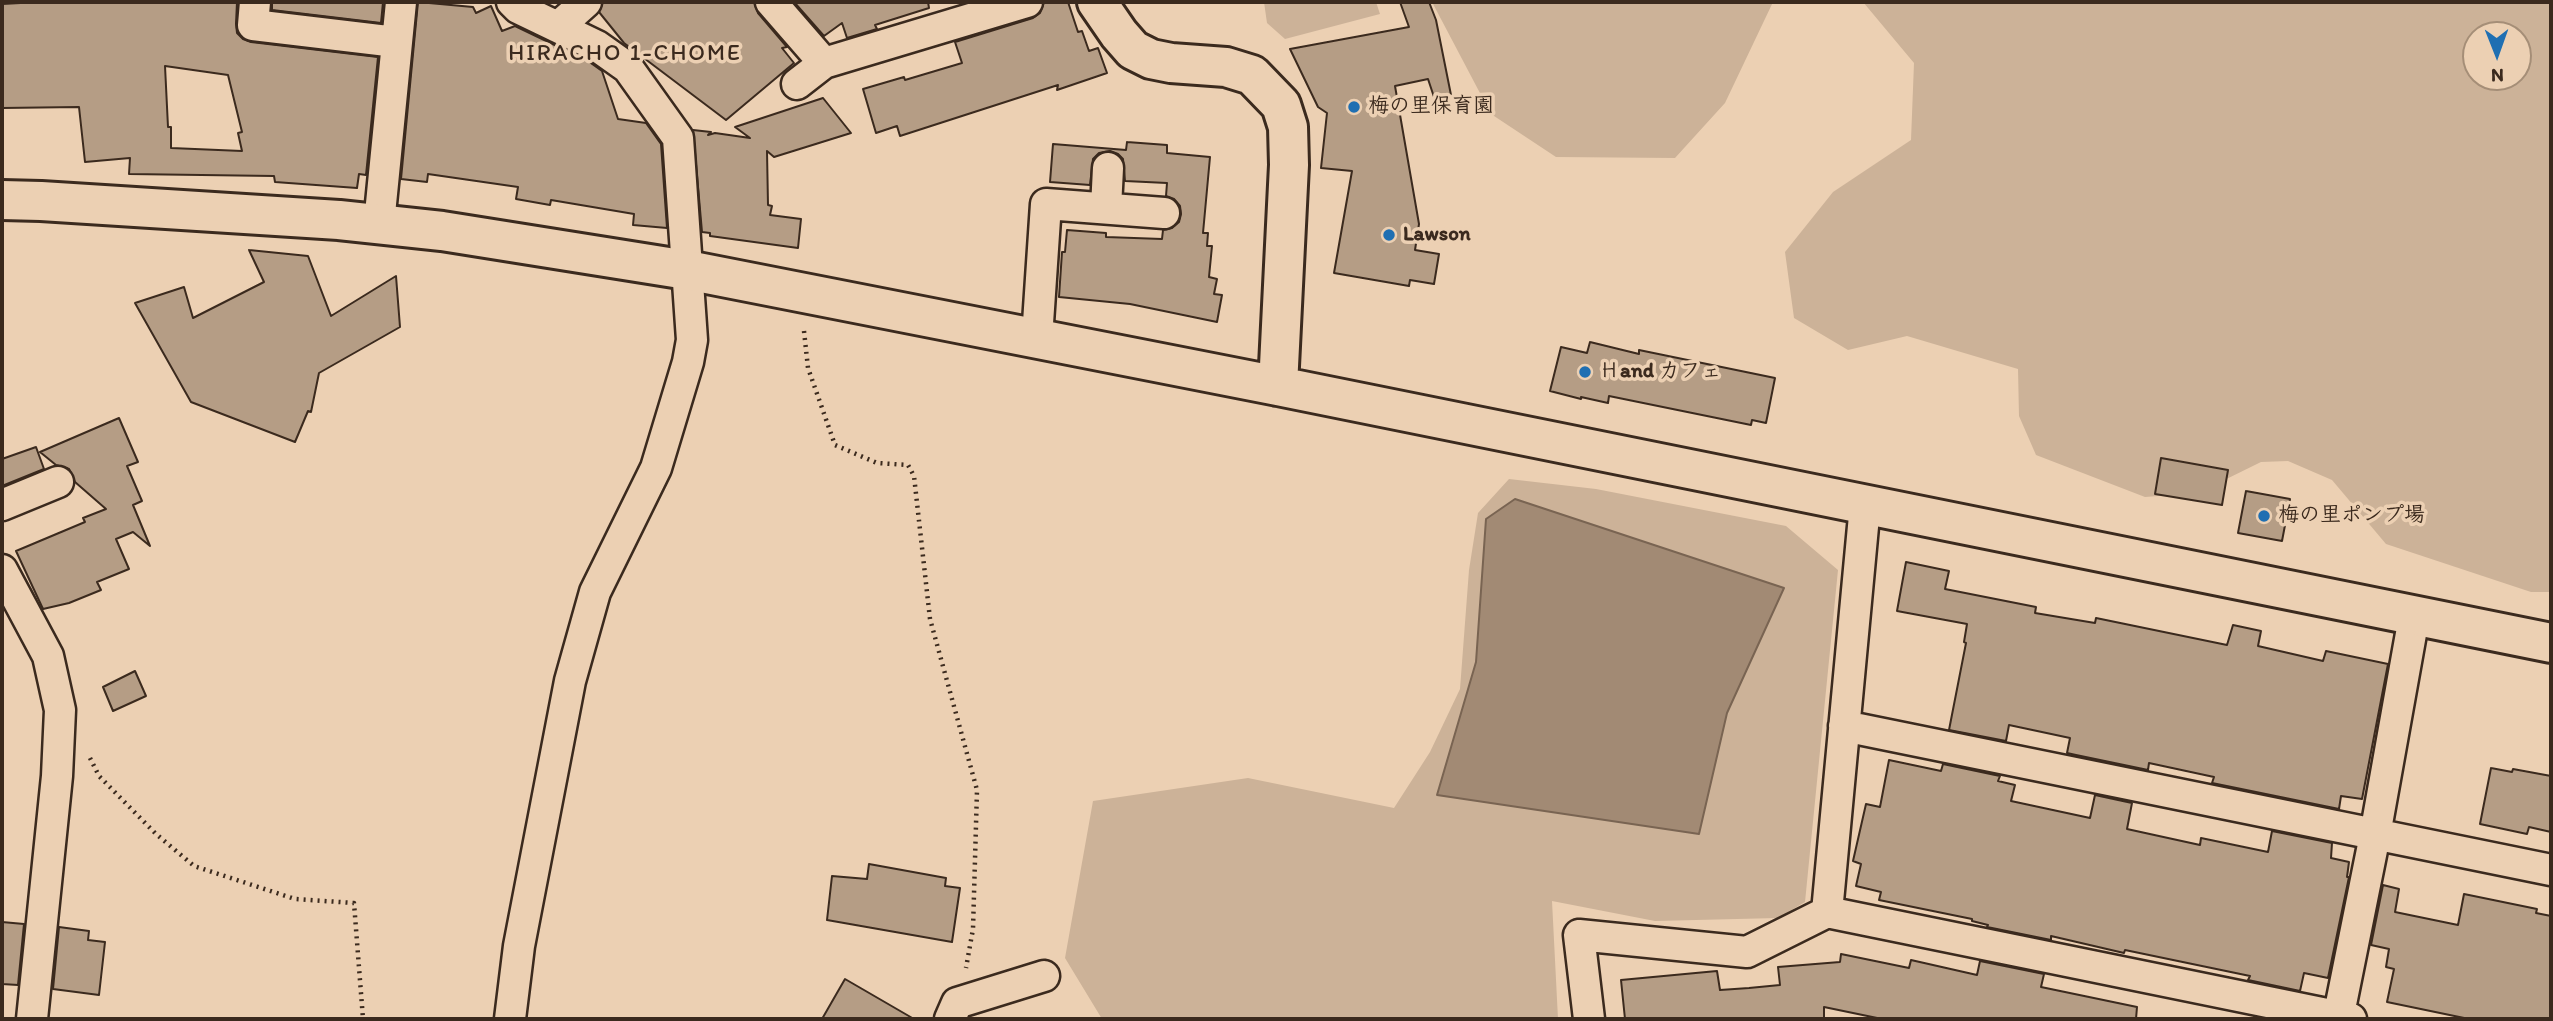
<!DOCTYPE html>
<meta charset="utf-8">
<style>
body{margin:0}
#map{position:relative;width:2553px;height:1021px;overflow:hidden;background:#ecd0b3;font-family:Itim,sans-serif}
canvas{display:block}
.frame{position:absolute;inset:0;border:4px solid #3b2a1e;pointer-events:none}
.north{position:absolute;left:2462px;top:21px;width:70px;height:70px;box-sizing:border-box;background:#ecd0b3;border:2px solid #a58e77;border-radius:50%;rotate:179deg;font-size:19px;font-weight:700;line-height:28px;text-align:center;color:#3b2a1e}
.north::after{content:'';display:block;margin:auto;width:24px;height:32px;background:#1f6fb2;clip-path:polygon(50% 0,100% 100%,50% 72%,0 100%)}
</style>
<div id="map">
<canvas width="2553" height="1021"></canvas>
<div class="frame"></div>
<div class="north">N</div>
</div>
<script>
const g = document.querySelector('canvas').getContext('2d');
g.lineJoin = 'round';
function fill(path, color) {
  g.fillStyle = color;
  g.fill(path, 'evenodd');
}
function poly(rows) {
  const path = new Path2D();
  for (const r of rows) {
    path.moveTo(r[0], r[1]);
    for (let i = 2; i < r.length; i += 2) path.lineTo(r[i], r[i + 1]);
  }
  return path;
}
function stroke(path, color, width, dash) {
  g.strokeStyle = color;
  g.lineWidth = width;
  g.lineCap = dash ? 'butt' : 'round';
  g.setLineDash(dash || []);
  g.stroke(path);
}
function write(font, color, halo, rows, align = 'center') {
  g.font = font + ' Itim,"Klee One",sans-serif';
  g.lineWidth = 7;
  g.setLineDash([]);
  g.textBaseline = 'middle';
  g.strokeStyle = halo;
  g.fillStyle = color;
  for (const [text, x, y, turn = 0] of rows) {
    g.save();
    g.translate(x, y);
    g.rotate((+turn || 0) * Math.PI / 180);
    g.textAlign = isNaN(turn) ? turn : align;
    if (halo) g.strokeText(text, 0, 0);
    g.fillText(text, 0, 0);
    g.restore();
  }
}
const green = poly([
 [1264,2,1376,2,1380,14,1285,39,1267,23],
 [1432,2,1773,2,1725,103,1675,158,1556,157,1491,114],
 [1863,2,2551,2,2551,592,2531,592,2386,544,2332,480,2288,461,2261,462,2198,493,2145,497,2036,455,2019,416,2018,369,1907,336,1848,350,1794,318,1785,252,1833,192,1911,140,1914,63],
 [2476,35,2518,35,2518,77,2476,77],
 [1509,479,1596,489,1786,526,1838,570,1805,902,1778,918,1655,921,1552,901,1558,1019,1102,1019,1065,958,1093,801,1248,778,1394,808,1430,752,1460,689,1469,570,1478,513]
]);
const water = poly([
 [1515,499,1784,588,1727,713,1699,834,1437,795,1476,662,1486,519,1515,499]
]);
const building = poly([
 [39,2,237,2,236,24,237,33,243,39,251,42,378,57,366,175,359,174,357,188,275,182,274,176,129,174,130,158,85,162,79,107,2,108,2,4,39,2],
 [165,66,228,75,242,132,238,133,242,151,171,148,171,127,168,127,165,66],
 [272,2,383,2,381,23,272,10,272,2],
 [418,2,473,7,476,13,491,6,502,31,515,26,588,61,602,71,618,119,646,123,661,144,667,228,633,225,634,214,551,200,550,205,516,199,518,187,428,174,427,182,401,179,418,2],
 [603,2,754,2,758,13,787,47,782,48,794,63,726,120,624,43,599,12,603,2],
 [794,2,928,2,929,8,875,25,877,29,847,38,842,23,824,36,794,2],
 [1044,2,1068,2,1078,32,1082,31,1089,51,1098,48,1107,73,1057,90,1058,85,900,136,897,126,876,133,863,89,904,77,905,80,962,63,955,42,1033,18,1040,13,1044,2],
 [1400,2,1429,2,1436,20,1451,95,1435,100,1428,79,1395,86,1419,224,1415,250,1439,254,1434,284,1410,280,1409,286,1334,273,1352,171,1321,168,1327,113,1318,107,1290,49,1409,27,1400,2],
 [823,98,851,133,774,157,767,151,768,205,772,206,770,215,801,219,798,248,710,236,710,233,702,232,693,130,711,132,708,135,715,133,750,138,735,127,823,98],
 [1127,142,1167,145,1167,153,1210,157,1203,233,1208,233,1207,246,1212,246,1209,277,1217,279,1214,294,1222,295,1217,322,1130,304,1059,297,1062,252,1065,252,1067,230,1106,233,1106,237,1162,239,1163,230,1172,228,1179,222,1181,214,1180,206,1174,199,1166,196,1167,183,1125,181,1123,159,1118,154,1110,151,1099,153,1093,159,1090,185,1050,182,1053,144,1126,150,1127,142],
 [249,250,308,256,331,316,396,276,400,327,319,373,311,412,308,411,295,442,191,402,135,303,184,287,193,318,264,282,249,250],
 [1590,342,1639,354,1639,350,1775,378,1766,423,1752,420,1751,425,1609,396,1608,403,1581,397,1581,399,1550,391,1561,347,1587,353,1590,342],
 [119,418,138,462,127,466,142,501,133,505,150,546,133,532,116,539,129,569,97,582,101,590,69,603,43,609,16,551,85,522,83,518,106,509,75,482,69,469,56,465,40,452,119,418],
 [36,447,44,469,2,486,2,459,36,447],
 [2161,458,2228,470,2222,505,2155,494,2161,458],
 [2246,491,2290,499,2282,541,2238,533,2246,491],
 [1906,562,1949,571,1945,589,2036,607,2035,613,2095,623,2096,618,2227,645,2233,625,2261,631,2258,646,2323,661,2326,651,2388,664,2362,799,2341,796,2339,809,2212,783,2214,777,2149,763,2148,770,2076,755,2067,753,2070,738,2009,725,2006,741,1949,730,1966,643,1964,642,1967,624,1897,611,1906,562],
 [135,671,146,696,113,711,103,687,135,671],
 [1889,760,1941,771,1943,764,2000,776,1998,781,2015,785,2011,801,2090,818,2095,795,2132,803,2127,829,2200,845,2201,838,2268,852,2272,831,2332,843,2331,858,2349,862,2347,877,2349,877,2328,978,2304,973,2300,991,2248,980,2250,976,2125,950,2124,953,2051,936,2051,940,1987,927,1988,925,1972,921,1972,919,1879,900,1881,892,1856,886,1861,864,1853,861,1866,804,1880,807,1889,760],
 [2491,768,2512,772,2513,769,2551,776,2551,832,2529,827,2527,834,2480,824,2491,768],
 [869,864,946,878,945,886,960,888,952,942,827,920,832,876,867,879,869,864],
 [2383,885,2399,889,2395,912,2458,925,2464,894,2537,909,2536,913,2551,916,2551,1019,2469,1019,2387,1002,2394,969,2386,967,2389,949,2371,945,2383,885],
 [2,922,24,924,18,985,2,984,2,922],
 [59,927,89,931,88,940,105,942,99,995,53,989,59,927],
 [1841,954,1909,968,1911,960,1977,975,1980,961,2044,974,2041,987,2137,1007,2136,1019,1882,1019,1824,1007,1824,1019,1625,1019,1621,980,1717,971,1720,990,1749,988,1780,985,1778,967,1840,962,1841,954],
 [845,979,914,1019,822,1019,845,979]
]);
const path = poly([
 [804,331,808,368,835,445,877,463,908,465,914,476,930,619,977,790,973,929,966,968],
 [90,758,99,776,156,834,194,866,295,899,354,903,363,1019]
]);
const street = poly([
 [255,2,253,25,396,42],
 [771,2,824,63],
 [558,27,586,2],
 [797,84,824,63,1027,2],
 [1106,208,1108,168],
 [379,224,401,2],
 [1037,338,1046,204,1164,213],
 [2,505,58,482],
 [2,570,48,656,60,710,57,776,32,1019],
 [1844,726,2551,870],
 [1827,912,1865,505],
 [510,1019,519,946,570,681,595,592,656,468,688,362,692,340,678,138,628,68,597,46,518,8,512,2],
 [950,1019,957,1003,1044,976],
 [1589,1019,1579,935,1747,952,1827,912,2351,1019],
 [2338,1019,2375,835,2414,617]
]);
const secondary = poly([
 [1097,2,1119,34,1133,50,1151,59,1171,63,1226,67,1252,75,1281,105,1288,127,1289,165,1278,386],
 [2,200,41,201,339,220,442,231,687,270,1278,386,2551,643]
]);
const markers = [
 [1354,107,7,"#1f6fb2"],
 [1389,235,7,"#1f6fb2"],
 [1585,372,7,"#1f6fb2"],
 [2264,516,7,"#1f6fb2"]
];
const poiNames = [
 ["梅の里保育園",1368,107],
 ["Lawson",1403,235],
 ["Ｈand カフェ",1599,372],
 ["梅の里ポンプ場",2278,516]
];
const neighbourhoodNames = [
 ["HIRACHO 1-CHOME",625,54]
];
fill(green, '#ccb298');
fill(water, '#a28a74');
stroke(water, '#796452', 2);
fill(building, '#b59d85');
stroke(building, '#3b2a1e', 2);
stroke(street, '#3b2a1e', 35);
stroke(secondary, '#3b2a1e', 44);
stroke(path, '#3b2a1e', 4.5, [2, 5]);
stroke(street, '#ecd0b3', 30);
stroke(secondary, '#ecd0b3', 38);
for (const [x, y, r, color] of markers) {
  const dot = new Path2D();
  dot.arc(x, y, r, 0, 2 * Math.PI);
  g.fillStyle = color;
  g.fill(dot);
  stroke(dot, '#ecd0b3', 2.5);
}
write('bold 21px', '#3b2a1e', '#ecd0b3', poiNames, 'left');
g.letterSpacing = '2px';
write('23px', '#3b2a1e', '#ecd0b3', neighbourhoodNames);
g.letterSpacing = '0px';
</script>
